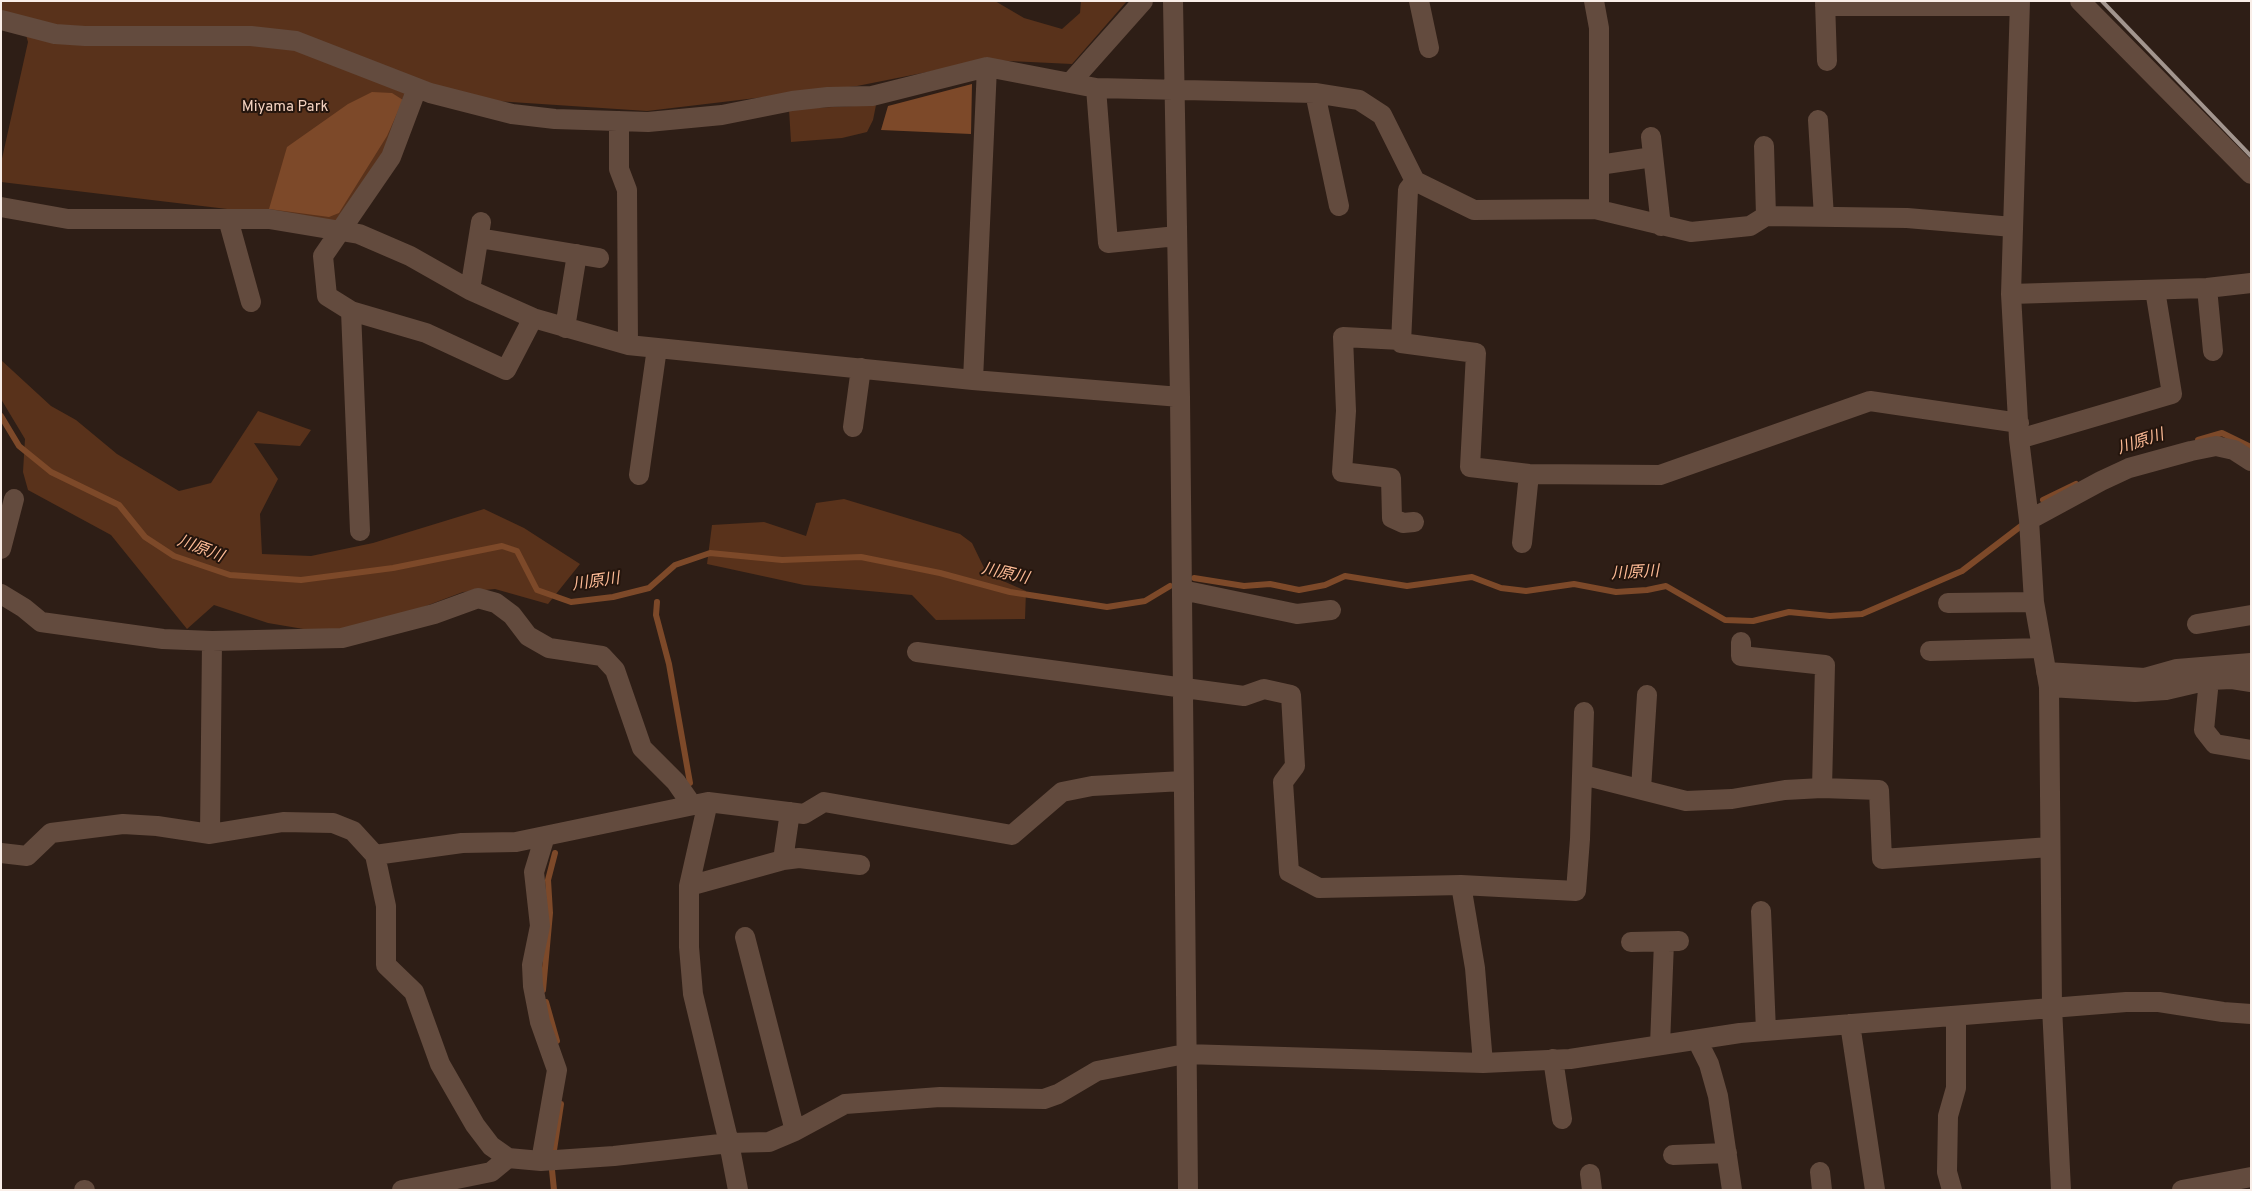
<!DOCTYPE html>
<meta charset="utf-8">
<style>
body{margin:0}
#map{position:relative;width:2252px;height:1191px;overflow:hidden;background:#2e1e16;font-family:Overpass,sans-serif}
canvas{display:block}
.frame{position:absolute;inset:0;border:2px solid #f9eee8;pointer-events:none}
</style>
<div id="map">
<canvas width="2252" height="1191"></canvas>
<div class="frame"></div>
</div>
<script>
const g = document.querySelector('canvas').getContext('2d');
g.lineJoin = 'round';
function fill(path, color) {
  g.fillStyle = color;
  g.fill(path, 'evenodd');
}
function poly(rows) {
  const path = new Path2D();
  for (const r of rows) {
    path.moveTo(r[0], r[1]);
    for (let i = 2; i < r.length; i += 2) path.lineTo(r[i], r[i + 1]);
  }
  return path;
}
function stroke(path, color, width, dash) {
  g.strokeStyle = color;
  g.lineWidth = width;
  g.lineCap = dash ? 'butt' : 'round';
  g.setLineDash(dash || []);
  g.stroke(path);
}
function write(font, color, halo, rows, align = 'center') {
  g.font = font + ' Overpass,"Noto Sans JP",sans-serif';
  g.lineWidth = 4;
  g.setLineDash([]);
  g.textBaseline = 'middle';
  g.strokeStyle = halo;
  g.fillStyle = color;
  for (const [text, x, y, turn = 0] of rows) {
    g.save();
    g.translate(x, y);
    g.rotate((+turn || 0) * Math.PI / 180);
    g.textAlign = isNaN(turn) ? turn : align;
    if (halo) g.strokeText(text, 0, 0);
    g.fillText(text, 0, 0);
    g.restore();
  }
}
const green = poly([
 [1,1,995,1,1024,18,1062,29,1080,13,1081,1,1127,1,1072,64,988,60,857,86,647,111,496,101,408,83,385,151,336,222,1,182,1,163,28,42,22,21,1,12],
 [876,105,873,120,867,132,842,138,791,142,789,109],
 [1,360,51,406,76,420,117,454,179,491,211,483,258,411,311,430,300,446,254,443,278,479,260,514,262,554,311,556,373,543,484,509,524,528,580,564,548,604,495,589,463,592,386,621,327,633,268,623,214,605,187,629,111,535,28,490,23,472,25,439,1,399],
 [844,499,960,534,972,543,987,574,1026,591,1025,619,936,620,912,595,804,585,707,564,712,525,764,522,806,536,816,503]
]);
const water = poly([
 [972,84,971,134,881,130,888,106],
 [372,92,392,93,403,100,387,136,339,213,329,217,269,209,287,147,348,104]
]);
const stream = poly([
 [1,416,19,446,51,472,119,505,145,537,174,556,230,575,301,580,393,568,502,546,517,551,537,590,571,602,613,597,649,588,675,565,710,553,782,560,861,557,940,573,1010,592,1107,607,1145,601,1170,586],
 [2198,440,2222,433,2251,447],
 [2043,500,2076,484],
 [1194,578,1244,586,1270,584,1299,590,1325,585,1345,576,1407,586,1472,577,1501,588,1526,591,1574,584,1616,592,1647,590,1666,586,1725,620,1753,621,1789,612,1830,616,1862,614,1962,571,2021,526],
 [657,602,656,615,669,664,690,783],
 [543,990,550,913,548,880,555,853],
 [546,1002,557,1041],
 [554,1190,552,1170,554,1150,561,1104]
]);
const minor = poly([
 [1173,1,1180,397,1188,1190],
 [1419,1,1429,48],
 [1594,1,1599,28,1599,210],
 [1825,1,1827,61],
 [2020,1,2011,294,2019,439,2029,520,2034,602,2049,687,2052,1007,2061,1190],
 [2080,1,2251,174],
 [1825,6,2019,6],
 [1,20,55,34,85,36,251,36,296,41,430,93,512,114,555,119,648,122,722,115,792,101,828,97,872,96,987,67,1096,88,1315,93,1359,100,1382,115,1415,181,1474,210,1595,209,1691,232,1750,226,1766,216,1907,218,2013,227],
 [1070,83,1143,1],
 [417,88,391,157,323,256,327,296,351,311,426,333,506,370,533,318],
 [1096,88,1108,243,1177,236],
 [1315,93,1339,206],
 [1818,120,1824,217],
 [619,121,619,169,627,190,628,345],
 [1651,137,1661,226],
 [1764,146,1766,216],
 [1599,165,1653,157],
 [1415,181,1408,190,1401,343,1476,353,1470,467,1529,474,1660,475,1870,401,2019,423],
 [1,207,68,219,269,219,359,234,410,256,470,290,533,318,628,345,973,380,1180,397],
 [228,219,251,302],
 [479,238,599,258],
 [2207,288,2213,351],
 [470,290,481,222],
 [2011,294,2207,288,2251,283],
 [351,311,360,531],
 [565,328,577,254],
 [1401,340,1343,337,1346,411,1342,472,1391,478,1392,518,1403,523,1414,522],
 [973,380,987,67],
 [853,427,861,368],
 [2019,439,2172,394,2155,290],
 [639,475,657,348],
 [2029,520,2101,481,2129,468,2191,451,2216,446,2234,450,2251,461],
 [1522,543,1529,474],
 [1,549,14,499],
 [1182,590,1297,614,1331,610],
 [1,594,24,608,41,622,163,639,212,641,342,638,434,614,478,598,496,603,512,615,528,636,549,648,602,656,615,670,642,748,676,782,692,805],
 [1948,603,2034,602],
 [2197,624,2251,615],
 [1741,642,1741,656,1825,665,1822,788],
 [1930,651,2041,648],
 [917,652,1244,696,1264,689,1291,695,1295,766,1283,782,1289,872,1319,888,1461,885,1576,891,1580,839,1584,712],
 [2046,672,2145,678,2177,669,2251,663],
 [2209,680,2204,730,2215,744,2251,750],
 [2049,687,2135,692,2166,690,2209,680,2232,679,2251,682],
 [1583,775,1686,801,1732,799,1785,790,1822,788,1879,790,1882,859,2050,847],
 [1641,789,1647,695],
 [708,802,689,886,689,947,693,994,729,1143,738,1190],
 [210,834,212,641],
 [1,853,27,856,51,833,123,824,157,826,210,834,283,822,333,823,353,831,375,855,462,843,516,842,708,802,804,814,824,802,1012,835,1062,792,1092,786,1183,781],
 [375,855,386,906,386,965,414,992,440,1064,475,1125,491,1146,508,1158,541,1161,614,1156,729,1143,769,1142,795,1131,845,1104,940,1097,1044,1099,1058,1094,1097,1071,1185,1054,1483,1063,1570,1059,1740,1033,2126,1002,2159,1002,2223,1012,2251,1014],
 [783,860,790,812],
 [1461,885,1475,968,1483,1063],
 [689,886,783,860,799,858,860,865],
 [1761,911,1766,1031],
 [745,937,795,1131],
 [1631,942,1679,941],
 [1850,1024,1875,1190],
 [1697,1040,1709,1064,1718,1096,1732,1190],
 [1660,1045,1664,942],
 [1553,1059,1562,1119],
 [1673,1155,1727,1153],
 [541,1161,557,1070,540,1022,533,986,532,965,540,926,534,872,545,836],
 [1820,1172,1822,1190],
 [1590,1174,1592,1190],
 [84,1190,85,1190],
 [402,1190,491,1172,508,1158],
 [1952,1190,1947,1172,1948,1116,1956,1088,1956,1016],
 [2182,1190,2251,1177]
]);
const rail = poly([
 [2102,1,2251,156]
]);
const parkNames = [
 ["Miyama Park",285,108]
];
const waterNames = [
 ["川原川",2141,443,-18],
 ["川原川",200,550,21],
 ["川原川",1635,574,-3],
 ["川原川",1005,575,13],
 ["川原川",596,583,-8]
];
fill(green, '#59321b');
fill(water, '#7d4929');
stroke(stream, '#7d4929', 6);
stroke(minor, '#634b3e', 20);
stroke(rail, '#a2958e', 4);
write('15px', '#f4d2c0', '#24150d', parkNames);
write('italic 16px', '#fdbb96', '#24150d', waterNames);
</script>
